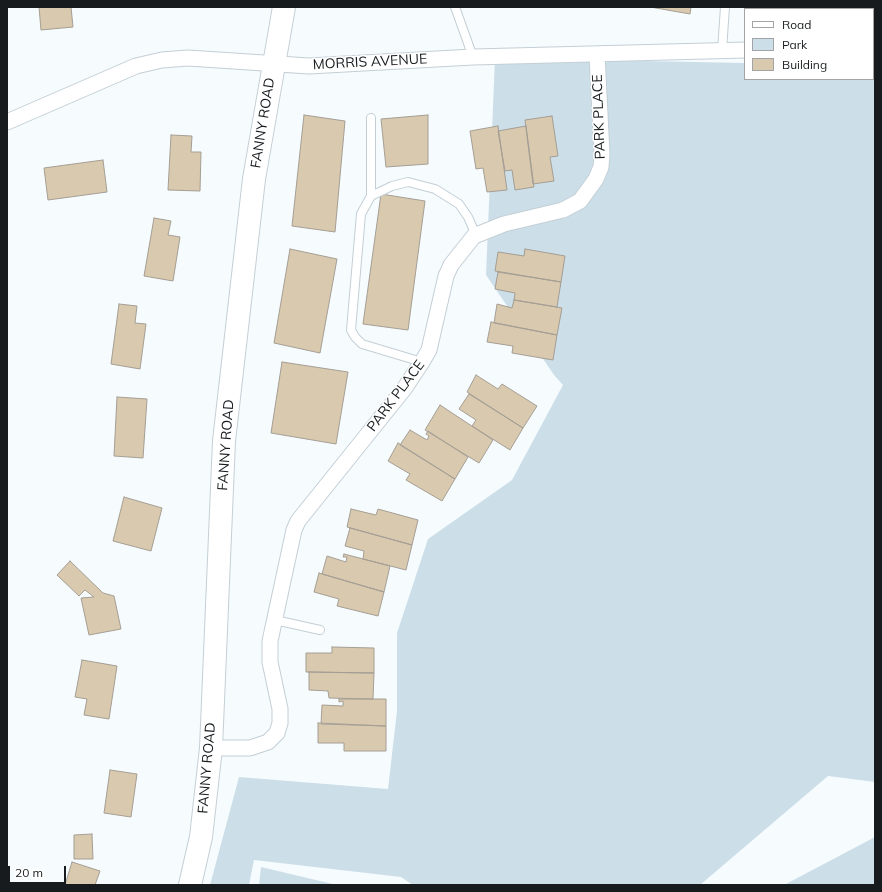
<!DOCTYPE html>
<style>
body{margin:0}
#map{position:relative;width:882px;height:892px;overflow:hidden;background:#f6fbfe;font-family:Mulish,sans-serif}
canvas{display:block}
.frame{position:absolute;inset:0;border:8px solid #171b1d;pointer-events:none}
.legend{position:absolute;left:744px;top:8px;width:130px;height:72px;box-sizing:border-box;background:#fff;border:1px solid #a2a4a5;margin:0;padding:5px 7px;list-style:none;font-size:12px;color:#171b1d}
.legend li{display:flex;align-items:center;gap:8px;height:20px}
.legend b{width:20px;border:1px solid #a2a4a5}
.scale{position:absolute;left:8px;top:866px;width:58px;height:18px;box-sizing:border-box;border:2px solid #171b1d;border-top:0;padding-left:5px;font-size:12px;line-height:14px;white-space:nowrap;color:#171b1d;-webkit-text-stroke:3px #fff;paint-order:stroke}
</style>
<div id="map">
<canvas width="882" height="892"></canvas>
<div class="frame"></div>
<ul class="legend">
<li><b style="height:5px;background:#fff"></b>Road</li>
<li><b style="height:11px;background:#ccdfe9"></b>Park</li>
<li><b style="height:11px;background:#d9c9ae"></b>Building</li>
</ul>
<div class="scale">20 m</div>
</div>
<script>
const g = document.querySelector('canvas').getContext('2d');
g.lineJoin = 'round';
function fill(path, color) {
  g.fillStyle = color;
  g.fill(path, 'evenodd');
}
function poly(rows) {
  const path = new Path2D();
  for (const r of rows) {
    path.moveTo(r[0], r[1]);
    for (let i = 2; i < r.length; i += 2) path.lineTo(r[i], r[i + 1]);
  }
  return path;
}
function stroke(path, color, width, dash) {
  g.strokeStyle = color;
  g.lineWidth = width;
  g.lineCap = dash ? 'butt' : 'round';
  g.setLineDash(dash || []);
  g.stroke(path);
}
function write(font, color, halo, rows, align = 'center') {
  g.font = font + ' Mulish,sans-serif';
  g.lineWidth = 3;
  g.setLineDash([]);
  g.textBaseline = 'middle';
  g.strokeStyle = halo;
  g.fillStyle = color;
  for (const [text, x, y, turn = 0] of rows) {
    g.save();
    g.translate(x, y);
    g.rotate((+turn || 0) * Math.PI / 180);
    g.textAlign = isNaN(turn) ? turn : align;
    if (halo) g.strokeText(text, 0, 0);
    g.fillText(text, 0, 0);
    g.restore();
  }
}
const green = poly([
 [495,58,745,63,745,79,873,79,873,66,875,66,875,782,828,776,700,885,413,885,401,877,254,860,249,885,210,885,239,777,388,789,397,711,397,633,428,539,512,480,563,385,554,375,486,275],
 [875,837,875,885,784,885],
 [261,867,337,885,259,885]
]);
const building = poly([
 [39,7,71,7,73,27,41,30,39,7],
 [650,7,691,7,690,14,650,7],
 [304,115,345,121,335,232,292,226,304,115],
 [428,115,428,164,386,167,381,119,428,115],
 [552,116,558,156,550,157,554,181,533,184,525,120,552,116],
 [498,126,507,190,487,192,483,168,476,169,470,131,498,126],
 [526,126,534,187,515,190,512,170,505,171,498,131,526,126],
 [171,135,192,136,191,152,201,152,200,191,168,190,171,135],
 [103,160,107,192,48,200,44,168,103,160],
 [381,194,425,201,408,330,363,324,381,194],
 [154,218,171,221,168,235,180,237,173,281,144,276,154,218],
 [290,249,337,259,320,353,274,343,290,249],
 [525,249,565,256,561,282,495,271,498,252,524,256,525,249],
 [498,272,561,282,557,307,514,300,515,293,495,289,498,272],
 [514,300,562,308,557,335,494,323,497,304,512,308,514,300],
 [119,304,137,306,135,323,146,324,140,369,111,364,119,304],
 [491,322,557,335,553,360,512,353,513,346,487,342,491,322],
 [282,362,348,372,336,444,271,433,282,362],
 [476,375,498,389,502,384,537,406,523,428,467,392,476,375],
 [469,394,523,428,510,450,472,426,476,420,459,409,469,394],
 [117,397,147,399,143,458,114,456,117,397],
 [440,405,493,440,479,463,425,430,440,405],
 [410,430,427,440,429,436,426,434,428,431,468,457,455,479,400,445,410,430],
 [398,443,455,479,442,501,406,480,410,474,388,461,398,443],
 [124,497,162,508,151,551,113,541,124,497],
 [351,509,376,515,378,509,418,520,412,545,347,527,351,509],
 [350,528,412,545,406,570,363,559,364,551,345,546,350,528],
 [344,554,390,566,384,592,322,574,327,556,346,562,347,557,343,557,344,554],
 [70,561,103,593,114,596,121,629,89,635,81,598,94,597,85,590,79,596,57,575,70,561],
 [319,573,384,592,378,616,337,606,339,599,314,592,319,573],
 [332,647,374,648,374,673,306,672,306,653,332,653,332,647],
 [82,660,117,666,109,719,84,715,87,699,75,697,82,660],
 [309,672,374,673,373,699,329,698,328,691,309,690,309,672],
 [339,699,386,699,386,726,321,724,322,705,343,706,343,701,339,702,339,699],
 [318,723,386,726,386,751,344,751,344,743,318,743,318,723],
 [110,770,137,774,131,817,104,813,110,770],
 [92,834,93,859,74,859,74,835,92,834],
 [72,862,100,871,95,885,65,885,72,862]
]);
const service = poly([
 [455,7,473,57],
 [785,9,785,7],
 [722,50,725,7],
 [371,196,371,118],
 [422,362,362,344,355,337,351,330,361,214,371,196,392,186,408,182,435,189,459,204,468,217,476,235],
 [275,620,320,630]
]);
const minor = poly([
 [873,46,875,46],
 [7,122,136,66,162,60,188,58,309,66,473,57,745,50],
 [211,748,250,748,268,742,277,733,280,723,280,709,270,662,270,641,294,530,298,521,404,389,422,362,429,350,446,276,451,265,474,236,504,224,563,210,580,201,596,179,601,167,602,154,597,54]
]);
const secondary = poly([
 [190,885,201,837,211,748,224,441,254,179,284,7]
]);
const streetNames = [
 ["MORRIS AVENUE",370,62,-3],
 ["PARK PLACE",599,117,-92],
 ["FANNY ROAD",263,123,-81],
 ["PARK PLACE",396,396,-53],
 ["FANNY ROAD",226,445,-86],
 ["FANNY ROAD",207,768,-85]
];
fill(green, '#ccdfe9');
fill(building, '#d9c9ae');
stroke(building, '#a49e94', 1);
stroke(service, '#c3cfd6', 10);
stroke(minor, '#c3cfd6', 17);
stroke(secondary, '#c3cfd6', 24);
stroke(service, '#fff', 8);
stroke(minor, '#fff', 15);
stroke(secondary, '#fff', 22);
write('14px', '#171b1d', '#fff', streetNames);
</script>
